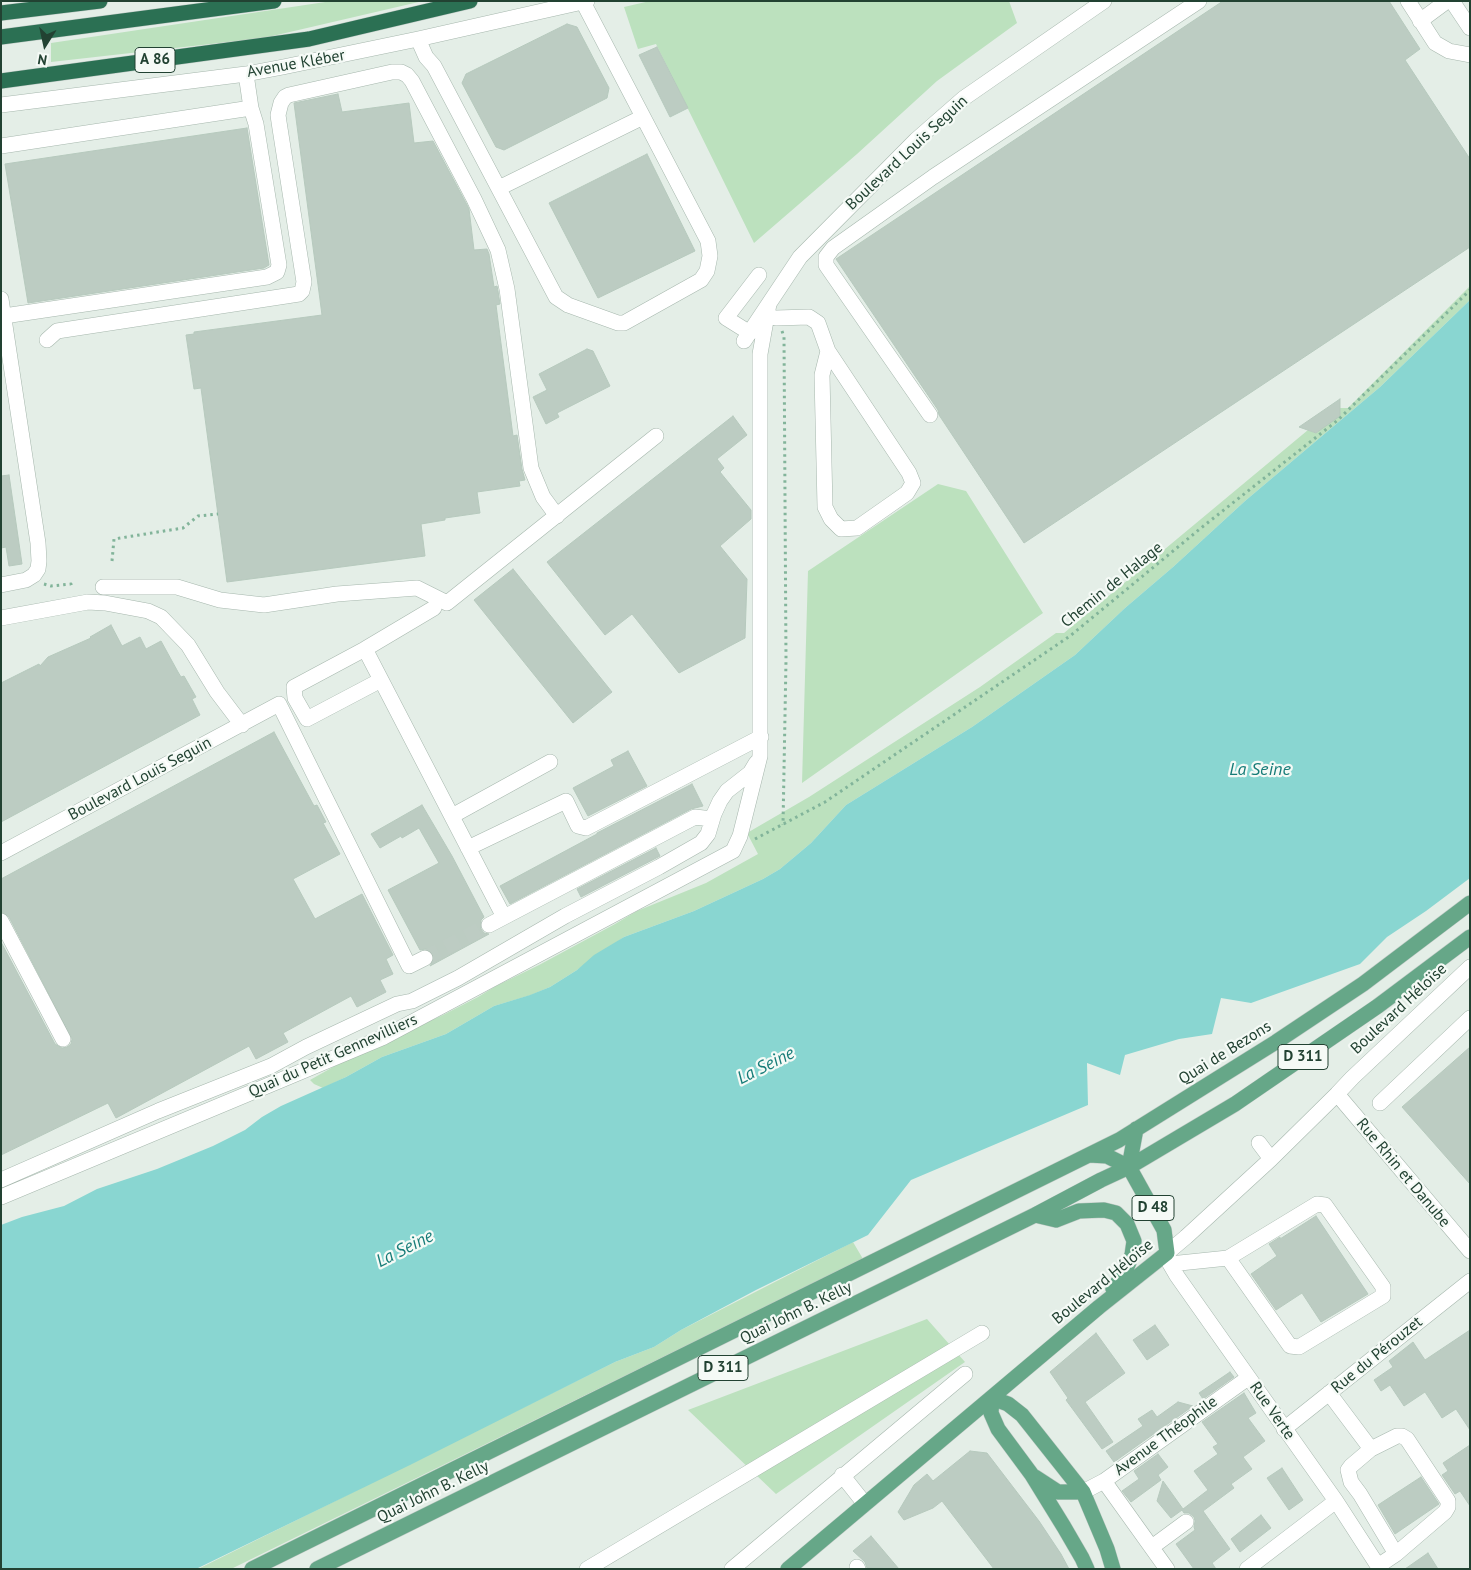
<!DOCTYPE html>
<meta charset="utf-8">
<style>
body{margin:0}
#map{position:relative;width:1471px;height:1570px;overflow:hidden;background:#e4eee7;font-family:"PT Sans",sans-serif}
canvas{display:block}
.frame{position:absolute;inset:0;border:2px solid #224232;pointer-events:none}
.north{position:absolute;left:20px;top:20px;width:50px;height:50px;-webkit-text-stroke:4px #f5faf6;paint-order:stroke;rotate:190deg;font-size:14px;font-weight:700;line-height:20px;text-align:center;color:#224232}
.north::after{content:'';display:block;margin:auto;width:18px;height:22px;background:#224232;clip-path:polygon(50% 0,100% 100%,50% 72%,0 100%)}
</style>
<div id="map">
<canvas width="1471" height="1570"></canvas>
<div class="frame"></div>
<div class="north">N</div>
</div>
<script>
const g = document.querySelector('canvas').getContext('2d');
g.lineJoin = 'round';
function fill(path, color) {
  g.fillStyle = color;
  g.fill(path, 'evenodd');
}
function poly(rows) {
  const path = new Path2D();
  for (const r of rows) {
    path.moveTo(r[0], r[1]);
    for (let i = 2; i < r.length; i += 2) path.lineTo(r[i], r[i + 1]);
  }
  return path;
}
function stroke(path, color, width, dash) {
  g.strokeStyle = color;
  g.lineWidth = width;
  g.lineCap = dash ? 'butt' : 'round';
  g.setLineDash(dash || []);
  g.stroke(path);
}
function write(font, color, halo, rows, align = 'center') {
  g.font = font + ' "PT Sans",sans-serif';
  g.lineWidth = 4.5;
  g.setLineDash([]);
  g.textBaseline = 'middle';
  g.strokeStyle = halo;
  g.fillStyle = color;
  for (const [text, x, y, turn = 0] of rows) {
    g.save();
    g.translate(x, y);
    g.rotate((+turn || 0) * Math.PI / 180);
    g.textAlign = isNaN(turn) ? turn : align;
    if (halo) g.strokeText(text, 0, 0);
    g.fillText(text, 0, 0);
    g.restore();
  }
}
const green = poly([
 [332,1,423,1,264,38,51,62,51,43],
 [650,1,1009,1,1017,23,937,81,857,154,754,243,656,44,638,49,624,7],
 [1470,286,1470,300,1380,387,1245,501,1173,567,1125,608,1075,655,972,727,846,805,811,843,780,869,763,879,694,911,624,937,577,970,550,987,531,995,494,1006,446,1034,382,1057,346,1077,323,1088,314,1084,310,1080,349,1058,443,1015,478,997,496,986,539,965,615,924,637,911,706,883,758,854,747,833,809,797,896,741,980,687,1056,633,1064,633,1308,430,1316,433,1340,408,1348,408],
 [938,484,966,491,1043,613,802,783,808,571],
 [853,1242,863,1259,231,1569,198,1569,615,1362,654,1347,681,1330],
 [927,1319,965,1362,776,1494,688,1410]
]);
const water = poly([
 [1470,300,1470,878,1426,911,1387,937,1360,964,1251,1003,1221,998,1212,1034,1179,1039,1125,1055,1120,1075,1087,1063,1088,1105,911,1180,868,1235,756,1290,681,1330,654,1347,615,1362,410,1465,196,1569,1,1569,1,1225,22,1217,64,1206,97,1189,157,1169,213,1146,245,1130,262,1117,281,1106,346,1077,382,1057,446,1034,494,1006,530,995,550,987,577,970,594,955,624,937,694,911,763,879,780,869,811,843,846,805,972,727,1075,655,1125,608,1173,567,1245,501,1380,387]
]);
const building = poly([
 [1223,1,1389,1,1420,49,1405,60,1470,159,1470,247,1024,543,939,415,938,410,836,259,1223,1],
 [567,24,577,27,609,88,607,98,504,150,496,147,462,83,466,74,567,24],
 [657,47,688,108,670,117,639,55,657,47],
 [338,94,342,112,409,103,414,143,433,141,466,203,469,209,474,250,487,249,489,254,494,287,497,286,498,291,500,304,496,305,513,436,517,435,522,469,525,480,519,481,520,486,477,492,480,513,445,518,445,520,421,524,425,556,227,582,201,388,194,389,186,335,194,334,194,332,322,315,294,103,338,94],
 [247,128,269,265,264,268,28,303,5,164,247,128],
 [647,154,695,251,598,298,549,203,647,154],
 [587,349,593,351,610,386,557,413,559,417,546,424,533,397,547,390,539,374,587,349],
 [1340,399,1340,416,1316,433,1299,427,1340,399],
 [733,416,747,435,717,459,724,468,720,472,751,510,751,519,720,546,747,579,745,638,679,673,632,614,605,635,547,562,733,416],
 [9,475,22,564,9,566,6,547,1,548,1,476,9,475],
 [513,569,612,692,573,723,474,600,513,569],
 [111,625,122,646,140,637,146,649,161,641,178,672,181,677,184,676,196,697,192,699,200,715,1,822,1,683,39,664,40,666,48,657,91,638,90,637,111,625],
 [274,732,314,806,317,805,326,822,323,823,340,854,293,879,315,919,362,894,393,955,386,959,393,974,380,980,386,992,357,1007,351,996,283,1033,288,1042,256,1059,249,1046,116,1118,108,1103,1,1155,1,942,55,1044,62,1048,67,1047,71,1044,72,1039,9,917,1,912,1,879,274,732],
 [628,751,647,786,588,816,573,788,614,766,611,760,628,751],
 [692,784,703,806,691,809,510,904,500,886,597,834,597,833,692,784],
 [422,805,452,856,484,917,481,920,481,929,484,933,489,934,430,966,434,959,433,953,426,949,420,950,388,890,439,863,419,828,402,838,401,836,380,848,371,834,422,805],
 [656,848,660,856,581,897,577,889,656,848],
 [1470,1047,1470,1184,1402,1107,1470,1047],
 [1316,1216,1368,1294,1321,1322,1302,1293,1276,1310,1251,1274,1277,1256,1269,1244,1280,1237,1280,1239,1316,1216],
 [1155,1325,1169,1345,1147,1360,1133,1340,1155,1325],
 [1470,1330,1470,1430,1456,1409,1442,1418,1425,1392,1404,1406,1390,1385,1381,1391,1374,1380,1393,1367,1389,1361,1413,1342,1425,1360,1470,1330],
 [1096,1333,1125,1373,1085,1402,1113,1442,1102,1449,1066,1400,1068,1398,1050,1372,1096,1333],
 [1230,1372,1234,1377,1203,1399,1199,1393,1230,1372],
 [1244,1393,1256,1413,1248,1418,1265,1441,1243,1457,1252,1469,1231,1484,1234,1488,1203,1511,1230,1549,1212,1563,1216,1569,1194,1569,1176,1544,1195,1530,1194,1527,1195,1521,1194,1517,1189,1513,1184,1513,1182,1510,1171,1518,1157,1501,1163,1481,1183,1509,1208,1490,1194,1471,1218,1454,1213,1447,1218,1444,1202,1422,1244,1393],
 [1178,1402,1193,1406,1114,1462,1106,1451,1143,1426,1138,1419,1152,1410,1157,1417,1178,1402],
 [1470,1445,1470,1506,1460,1491,1455,1494,1442,1475,1448,1471,1443,1463,1470,1445],
 [970,1451,987,1453,1039,1521,1061,1554,1069,1569,994,1569,942,1501,933,1508,904,1520,898,1512,914,1485,927,1474,933,1481,970,1451],
 [1158,1454,1168,1467,1158,1475,1161,1480,1131,1502,1122,1491,1139,1479,1134,1471,1158,1454],
 [1282,1468,1303,1500,1289,1510,1267,1478,1282,1468],
 [1421,1477,1439,1504,1395,1534,1378,1505,1421,1477],
 [1261,1515,1271,1528,1240,1552,1231,1539,1261,1515],
 [871,1536,899,1569,867,1568,865,1562,853,1551,871,1536],
 [1428,1553,1438,1569,1405,1569,1428,1553]
]);
const minorTunnel = poly([
 [425,958,489,925]
]);
const path = poly([
 [782,331,784,337,786,660,783,825],
 [112,561,114,539,183,528,198,516,218,514],
 [44,584,51,586,71,584,72,588],
 [755,839,825,802,1070,636,1201,528,1338,420,1470,290]
]);
const minor = poly([
 [1408,1,1435,43,1449,51,1470,55],
 [1452,1,1470,28],
 [1420,21,1447,1],
 [418,39,426,57,434,66,556,297,568,305,618,323,624,323,701,280,707,271,710,256,708,241,583,2],
 [246,74,251,108],
 [1,105,246,74,283,67,418,39,587,1],
 [1,146,251,108,256,124,279,265,277,272,267,277,4,316],
 [499,188,643,117],
 [1,299,38,543,39,561,38,569,34,575,26,580,1,585],
 [776,318,809,317,818,323,828,351,909,473,913,483,907,493,857,528,841,529,831,519,825,507,822,375,828,351],
 [750,333,726,318,759,275],
 [47,340,57,331,299,294,302,291,304,282,279,122,278,115,281,103,285,97,289,95,392,72,401,72,407,75,412,81,474,199,498,250,507,289,531,468,543,497,557,516],
 [744,341,800,257,916,140,964,98,1104,1],
 [930,415,826,265,826,257,833,248,933,177,1199,1],
 [103,587,177,587,220,600,264,605,337,594,417,588,447,603,656,436],
 [1,618,88,602,105,603,148,611,161,617,188,645,217,692,242,725],
 [365,649,504,917],
 [381,680,307,719,295,698,294,687,365,649,434,608],
 [452,816,550,762],
 [468,848,566,801,578,826,586,828,761,737],
 [1,853,279,704,409,966,425,958],
 [1,921,63,1039],
 [489,925,695,817,712,819],
 [1337,1094,1470,1251],
 [1380,1103,1470,1018],
 [1259,1143,1271,1159],
 [1,1180,158,1111,271,1066,306,1047,397,1004,412,1001,458,978,565,916,659,867,701,843,708,834,714,814,720,801,727,791,750,773,756,763],
 [1,1197,384,1037,733,851,740,836,760,756,760,354,769,304],
 [1170,1264,1228,1258,1317,1204,1325,1205,1383,1287,1383,1296,1299,1347,1290,1346,1228,1258],
 [1329,1393,1371,1449],
 [1284,1429,1470,1281],
 [842,1475,865,1504],
 [1104,1481,1167,1569],
 [1083,1492,1104,1481,1248,1378],
 [1152,1547,1186,1522],
 [1378,1566,1396,1554,1445,1512,1448,1507,1448,1501,1407,1439,1402,1436,1397,1436,1371,1449,1351,1466,1348,1470,1351,1482,1360,1494,1396,1554],
 [857,1567,858,1569],
 [587,1569,982,1333],
 [732,1569,965,1374],
 [1247,1569,1336,1501],
 [1380,1569,1336,1501,1177,1276,1170,1264,1167,1253,1186,1237,1271,1159,1337,1094,1352,1078,1470,967]
]);
const major = poly([
 [1129,1167,1136,1129],
 [1035,1215,1056,1220,1079,1211,1104,1210,1116,1213,1127,1224,1134,1241,1132,1255,1124,1274,1113,1289],
 [992,1398,1008,1404,1022,1415,1083,1492,1107,1549,1113,1569],
 [992,1398,991,1413,998,1429,1032,1475,1064,1527,1082,1558,1087,1569],
 [1035,1477,1058,1492,1083,1492],
 [252,1569,1119,1140,1276,1042,1363,984,1470,903],
 [317,1569,1035,1215,1101,1180,1129,1167,1235,1104,1378,1006,1470,937],
 [788,1569,1099,1307,1167,1253,1164,1230,1129,1167,1107,1156,1089,1155]
]);
const highway = poly([
 [1,13,100,1],
 [1,37,274,1],
 [1,81,309,39,470,1]
]);
const shields = [
 [155,60,40],
 [1303,1057,50],
 [1153,1208,42],
 [723,1368,50]
];
const shieldNames = [
 ["A 86",155,60],
 ["D 311",1303,1057],
 ["D 48",1153,1208],
 ["D 311",723,1368]
];
const streetNames = [
 ["Avenue Kléber",296,64,-10],
 ["Boulevard Louis Seguin",907,153,-43],
 ["Chemin de Halage",1112,585,-39],
 ["Boulevard Louis Seguin",140,779,-28],
 ["Boulevard Héloïse",1399,1009,-43],
 ["Quai de Bezons",1225,1053,-32],
 ["Quai du Petit Gennevilliers",333,1056,-24],
 ["Rue Rhin et Danube",1403,1173,50],
 ["Boulevard Héloïse",1103,1282,-39],
 ["Quai John B. Kelly",796,1313,-26],
 ["Rue du Pérouzet",1377,1355,-39],
 ["Rue Verte",1272,1411,55],
 ["Avenue Théophile",1166,1436,-36],
 ["Quai John B. Kelly",433,1492,-26]
];
const waterNames = [
 ["La Seine",1260,770],
 ["La Seine",766,1066,-27],
 ["La Seine",405,1249,-27]
];
fill(green, '#bce1be');
fill(water, '#89d6d1');
fill(building, '#bcccc2');
stroke(building, '#b6c9bd', 1);
stroke(minorTunnel, '#bdccc3', 15, [15, 8]);
stroke(minor, '#a6b7ad', 16);
stroke(major, '#c1cac6', 16);
stroke(highway, '#c1cac6', 16);
stroke(path, '#82b49a', 3, [2.5, 4]);
stroke(minor, '#fff', 15);
stroke(major, '#66a788', 15);
stroke(highway, '#2b7053', 15);
for (const [x, y, w] of shields) {
  const box = new Path2D();
  box.roundRect(x - w / 2, y - 12.5, w, 25, 4);
  g.fillStyle = '#f5faf6';
  g.fill(box);
  stroke(box, '#224232', 1);
}
write('bold 15px', '#224232', null, shieldNames);
write('16px', '#224232', '#f5faf6', streetNames);
write('italic 18px', '#177c78', '#f5faf6', waterNames);
</script>
